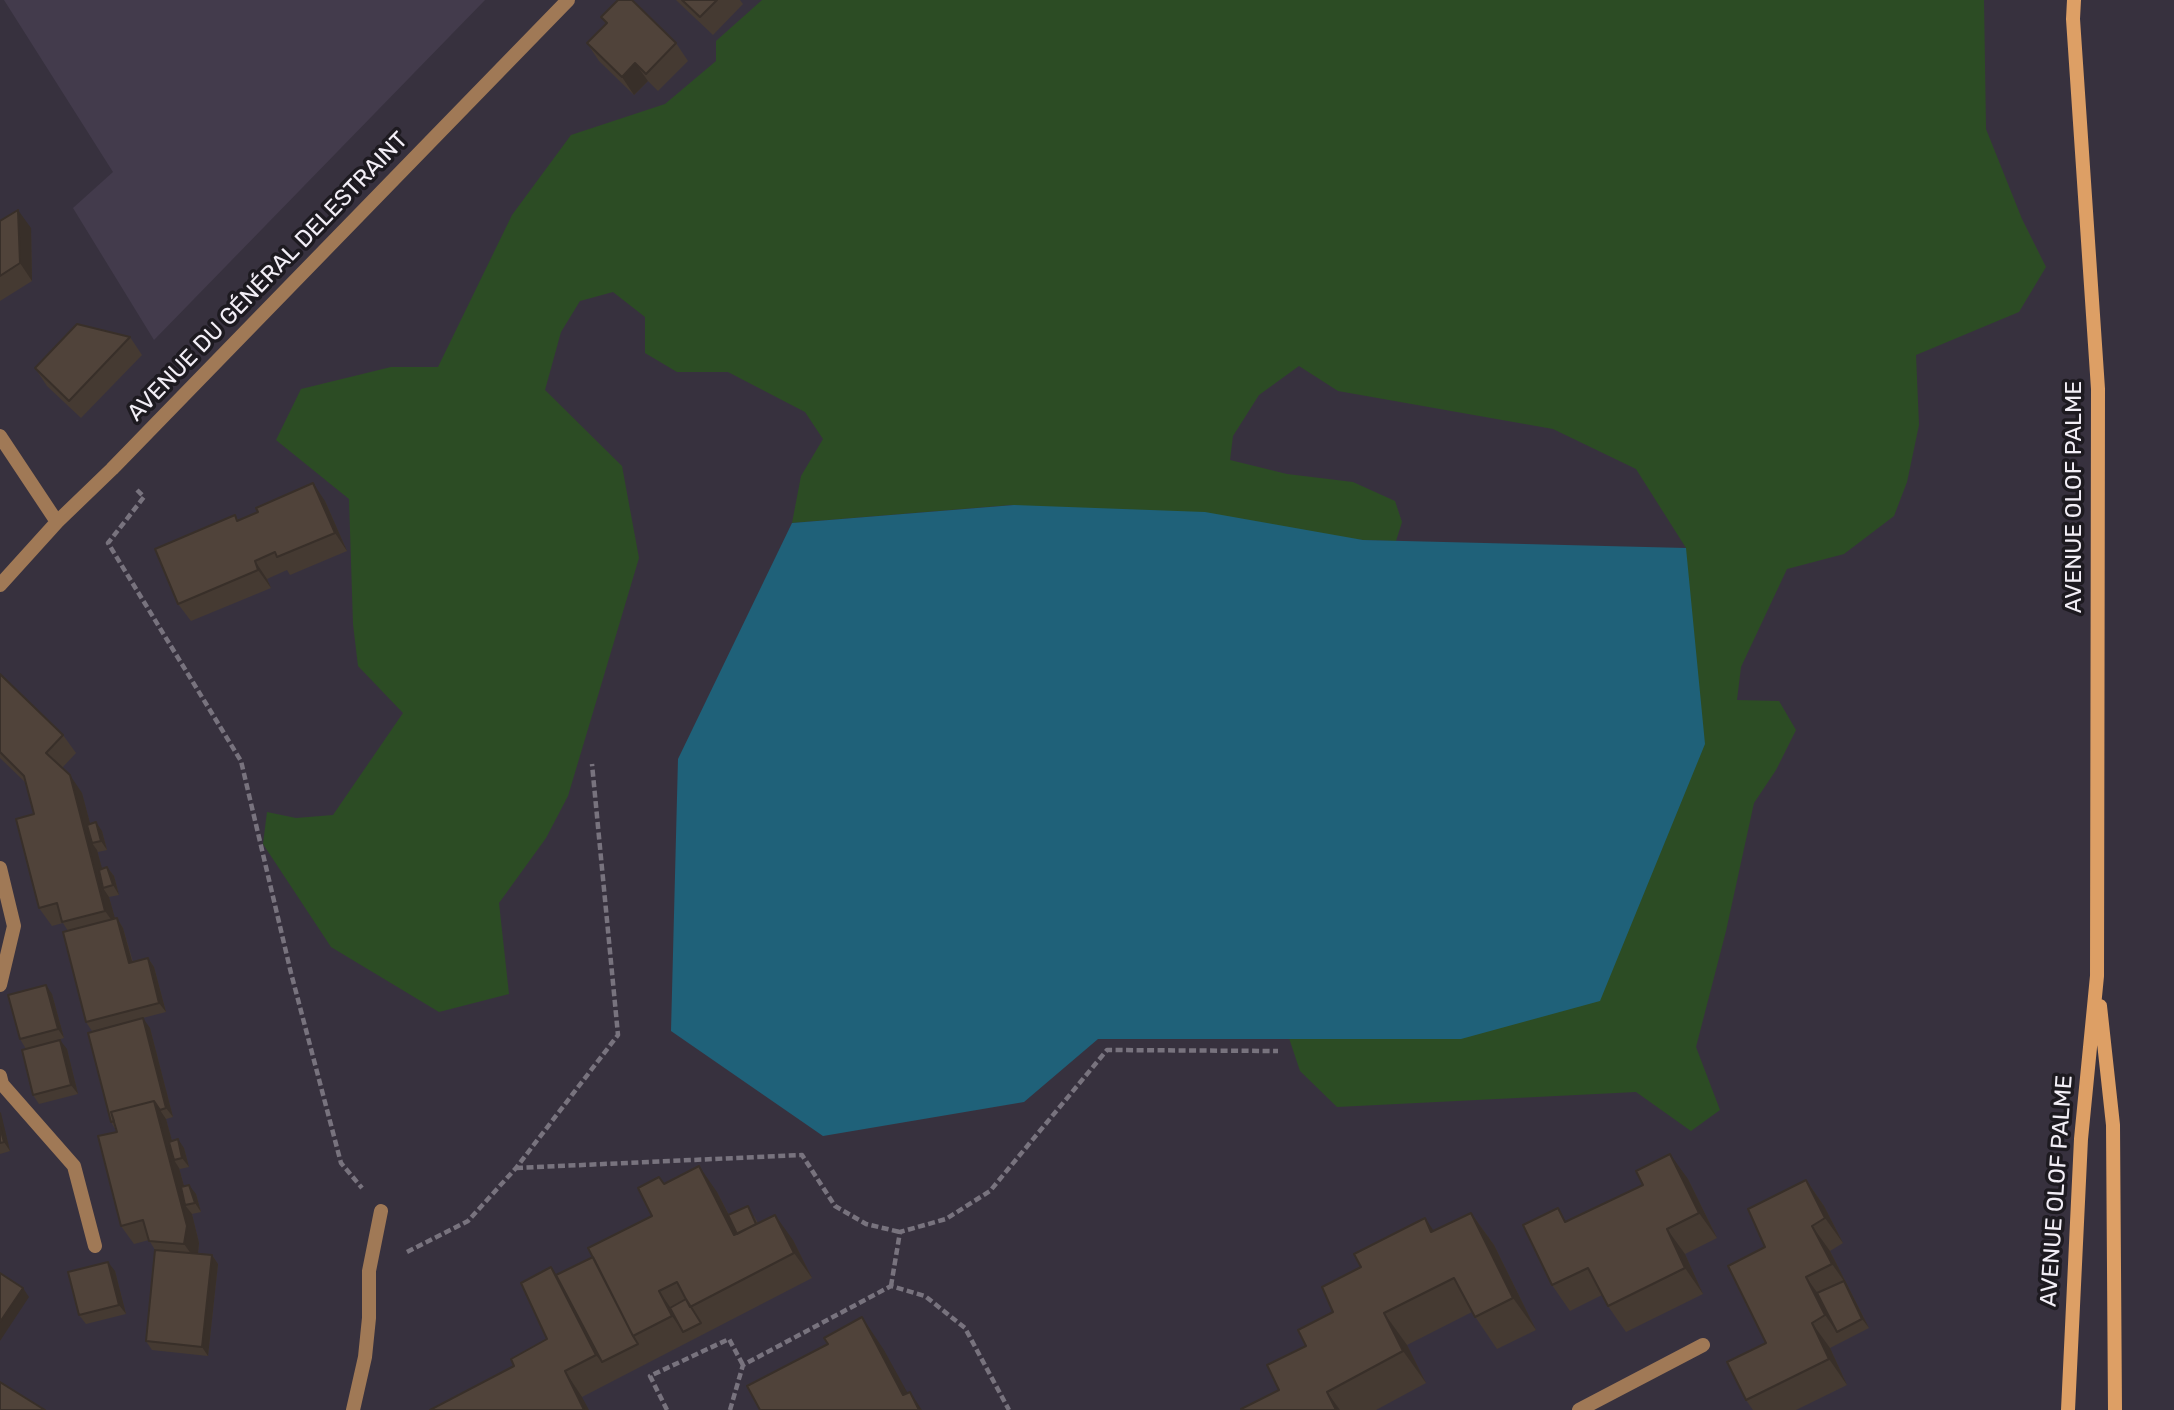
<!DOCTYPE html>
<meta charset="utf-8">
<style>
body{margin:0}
canvas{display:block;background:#37313e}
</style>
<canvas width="2174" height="1410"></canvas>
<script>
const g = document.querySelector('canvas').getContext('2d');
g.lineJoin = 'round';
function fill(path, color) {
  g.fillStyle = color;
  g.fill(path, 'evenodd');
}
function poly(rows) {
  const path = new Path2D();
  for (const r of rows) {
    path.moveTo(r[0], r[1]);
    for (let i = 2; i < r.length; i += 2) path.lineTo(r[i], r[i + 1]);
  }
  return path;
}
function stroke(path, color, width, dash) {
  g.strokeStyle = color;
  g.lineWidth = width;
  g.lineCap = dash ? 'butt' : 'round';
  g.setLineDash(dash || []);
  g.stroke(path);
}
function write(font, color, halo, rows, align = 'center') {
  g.font = font + ' Rubik,sans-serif';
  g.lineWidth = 7;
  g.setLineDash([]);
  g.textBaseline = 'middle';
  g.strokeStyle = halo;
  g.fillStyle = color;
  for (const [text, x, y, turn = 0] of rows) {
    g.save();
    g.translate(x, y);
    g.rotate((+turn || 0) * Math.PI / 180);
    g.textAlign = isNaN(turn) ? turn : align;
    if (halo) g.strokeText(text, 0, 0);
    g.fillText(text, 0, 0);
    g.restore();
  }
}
const built = poly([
 [4,0,485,0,154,340,73,208,113,172]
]);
const green = poly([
 [762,0,1984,0,1986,129,2022,219,2046,267,2019,312,1916,355,1919,425,1907,482,1894,516,1844,554,1787,569,1741,667,1737,700,1779,701,1796,730,1776,770,1754,803,1726,931,1696,1047,1720,1110,1691,1131,1636,1092,1337,1107,1300,1071,1289,1038,1461,1039,1686,548,1636,469,1553,429,1338,391,1299,366,1259,395,1233,436,1230,460,1287,474,1353,482,1395,501,1402,522,1396,541,1363,540,1011,505,792,523,801,476,823,439,805,412,728,372,677,372,645,353,645,317,613,292,580,301,561,332,545,390,622,466,639,558,568,796,546,838,499,903,509,994,439,1012,331,947,263,844,267,812,296,818,333,815,403,713,358,666,353,624,349,499,276,440,301,389,391,367,438,367,512,215,571,135,665,104,716,61,716,41]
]);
const water = poly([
 [1014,505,1205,512,1363,540,1686,548,1705,744,1600,1001,1461,1039,1098,1039,1024,1102,823,1136,671,1031,678,759,792,523]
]);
const path = poly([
 [137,490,144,497,108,543,241,761,291,973,341,1163,362,1188],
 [516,1168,802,1155,835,1206,866,1224,900,1232],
 [407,1252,468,1221,516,1168,618,1035,592,764],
 [891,1286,900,1232,946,1219,990,1191,1107,1050,1278,1051],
 [667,1410,650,1376,729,1339,743,1365],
 [730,1410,743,1365,891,1286,925,1296,965,1328,1009,1410]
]);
const street = poly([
 [0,436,57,522],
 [0,585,57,522,112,469,568,0],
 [0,868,14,926,0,985],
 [0,1076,2,1084,74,1166,95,1246],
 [353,1410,365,1357,369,1318,369,1271,381,1211],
 [1579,1410,1703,1345]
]);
const secondary = poly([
 [2100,1006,2113,1125,2115,1410],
 [2068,1410,2081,1139,2097,976,2098,389,2073,19,2074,0]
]);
const wall = poly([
 [676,0,740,0,743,4,713,35],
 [601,17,676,43,688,61,658,91,648,81,634,95,599,61,587,43,606,24],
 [0,221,31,228,32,281,0,301],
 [130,337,142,355,81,418,47,386,35,368],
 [325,501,347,551,290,575,287,570,267,579,271,588,191,621,178,604,235,515,239,521],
 [0,674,63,735,76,753,62,768,82,793,90,824,102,831,107,850,98,852,97,850,102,869,107,867,114,876,119,895,109,897,115,919,117,918,123,928,133,962,148,958,154,967,166,1012,92,1031,86,1022,68,931,63,923,52,926,39,908,34,814,26,783,0,758],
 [52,994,64,1038,26,1049,20,1039],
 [150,1028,173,1117,166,1119,172,1141,184,1148,189,1167,180,1169,179,1168,184,1186,196,1194,201,1212,192,1214,199,1243,198,1254,212,1255,218,1264,208,1356,152,1350,146,1341,155,1250,149,1240,134,1244,121,1226,117,1132,111,1122],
 [67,1049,78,1094,39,1104,33,1095],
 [0,1112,10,1151,0,1154],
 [1688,1179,1717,1238,1685,1254,1703,1294,1626,1332,1608,1306,1602,1295,1570,1311,1552,1285],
 [1806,1180,1824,1206,1843,1243,1830,1251,1869,1328,1830,1348,1847,1385,1796,1410,1753,1410,1746,1400,1766,1343,1765,1247],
 [664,1184,717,1192,729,1215,754,1216,758,1223,793,1240,812,1278,582,1397,514,1366,547,1339,556,1275,593,1257,652,1216],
 [1471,1213,1494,1245,1536,1330,1497,1349,1472,1312,1407,1345,1426,1383,1376,1410,1241,1410,1279,1390,1306,1346,1333,1312,1434,1231],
 [115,1271,126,1314,86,1324,79,1315]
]);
const shadedWall = poly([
 [635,63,648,81,634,95,622,77],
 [18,210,31,228,32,281,20,263],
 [313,483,325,501,347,551,335,533],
 [255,561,267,579,271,588,258,570],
 [70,775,82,793,95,842,92,843,97,850,107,887,103,888,109,897,118,929,105,911],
 [96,822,102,831,107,850,101,841],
 [107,867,114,876,119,895,113,885],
 [117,918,123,928,135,972,129,963],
 [148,958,154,967,166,1012,159,1003],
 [46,985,52,994,64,1038,58,1029],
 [143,1018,150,1028,173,1117,166,1108],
 [60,1040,67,1049,78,1094,71,1085],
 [154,1101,166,1119,177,1159,174,1160,179,1168,189,1204,185,1205,192,1214,199,1243,197,1262,184,1244],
 [0,1112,1,1113,10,1151,4,1142,0,1127],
 [178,1139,184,1148,189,1167,182,1158],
 [1670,1154,1688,1179,1717,1238,1699,1213],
 [699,1166,717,1192,739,1235,734,1235],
 [1806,1180,1824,1206,1843,1243,1825,1218],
 [189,1185,196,1194,201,1212,195,1203],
 [1471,1213,1494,1245,1536,1330,1513,1298],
 [775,1215,793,1240,812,1278,794,1253],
 [1425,1218,1447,1250,1431,1232],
 [1812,1226,1830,1251,1869,1328,1862,1319,1844,1281,1832,1264],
 [1667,1229,1685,1254,1703,1294,1685,1268],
 [212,1255,218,1264,208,1356,202,1347],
 [108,1262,115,1271,126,1314,119,1305],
 [551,1267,569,1293,602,1362,596,1355],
 [1806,1277,1824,1302,1837,1332,1825,1315],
 [23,1288,29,1297,0,1341,0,1322],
 [659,1291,677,1317,683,1332,672,1316],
 [1384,1313,1407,1345,1426,1383,1403,1351],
 [862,1317,884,1350,917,1410,903,1395],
 [1812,1323,1830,1348,1847,1385,1829,1359],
 [565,1371,582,1397,589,1410,584,1410],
 [910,1392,922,1410,919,1410],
 [1327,1392,1340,1410,1336,1410]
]);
const building = poly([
 [618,0,632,0,676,43,646,74,635,63,622,77,587,43,607,23,601,17,618,0],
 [682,0,717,0,700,17,682,0],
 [18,210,20,263,0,276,0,221,18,210],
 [77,324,130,337,69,401,35,368,77,324],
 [313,483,335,533,277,557,275,552,255,561,258,570,178,604,155,549,235,515,237,521,258,512,256,508,313,483],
 [0,674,63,735,46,753,70,775,105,911,62,922,57,903,39,908,16,819,34,814,24,776,0,752,0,674],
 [96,822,101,841,92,843,87,825,96,822],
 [107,867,113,885,103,888,99,870,107,867],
 [117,918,129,963,148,958,159,1003,86,1022,63,932,117,918],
 [46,985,58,1029,20,1039,8,995,46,985],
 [143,1018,166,1108,160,1110,154,1101,111,1112,114,1121,111,1122,88,1033,143,1018],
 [60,1040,71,1085,33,1095,22,1050,60,1040],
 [154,1101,187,1226,184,1244,149,1241,143,1220,121,1226,98,1136,117,1132,111,1112,154,1101],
 [0,1127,4,1142,0,1143,0,1127],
 [178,1139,182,1158,174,1160,169,1142,178,1139],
 [1670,1154,1699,1213,1667,1229,1685,1268,1608,1306,1588,1268,1552,1285,1523,1225,1558,1208,1565,1222,1643,1185,1636,1171,1670,1154],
 [699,1166,734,1235,775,1215,794,1253,690,1307,677,1282,659,1291,672,1316,633,1336,588,1248,652,1216,638,1188,659,1177,664,1184,699,1166],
 [1806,1180,1825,1218,1812,1226,1832,1264,1806,1277,1825,1315,1812,1323,1829,1359,1746,1400,1727,1362,1766,1343,1728,1266,1765,1247,1748,1209,1806,1180],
 [189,1185,195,1203,185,1205,181,1187,189,1185],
 [748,1206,756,1224,737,1234,728,1215,748,1206],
 [1471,1213,1513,1298,1475,1317,1454,1278,1384,1313,1403,1351,1327,1392,1336,1410,1241,1410,1241,1409,1279,1390,1267,1365,1306,1346,1298,1330,1333,1312,1322,1287,1361,1267,1354,1254,1425,1218,1431,1232,1471,1213],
 [155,1250,212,1255,202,1347,146,1341,155,1250],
 [593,1257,633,1336,638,1344,602,1362,556,1275,593,1257],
 [108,1262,119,1305,79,1315,68,1272,108,1262],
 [551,1267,596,1355,565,1371,584,1410,430,1410,514,1366,511,1359,547,1339,521,1283,551,1267],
 [0,1273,23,1288,0,1322,0,1273],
 [1844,1281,1862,1319,1837,1332,1817,1293,1844,1281],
 [686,1299,701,1323,683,1332,670,1308,686,1299],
 [862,1317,903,1395,910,1392,919,1410,760,1410,747,1386,828,1344,824,1338,862,1317],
 [0,1382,45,1410,0,1410,0,1382]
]);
const streetNames = [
 ["AVENUE DU GÉNÉRAL DELESTRAINT",268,277,-46],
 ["AVENUE OLOF PALME",2074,497,-90],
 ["AVENUE OLOF PALME",2057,1191,-86]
];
fill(built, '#433b4c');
fill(green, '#2c4c24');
fill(water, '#1f6179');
stroke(path, '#78737e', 4.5, [7, 3.5]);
stroke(street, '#a07956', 14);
stroke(secondary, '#dd9f65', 14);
fill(wall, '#453a32');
fill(shadedWall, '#382f29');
fill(building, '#50433a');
stroke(building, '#382f29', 2);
write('23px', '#f2eef6', '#1d1a20', streetNames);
</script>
